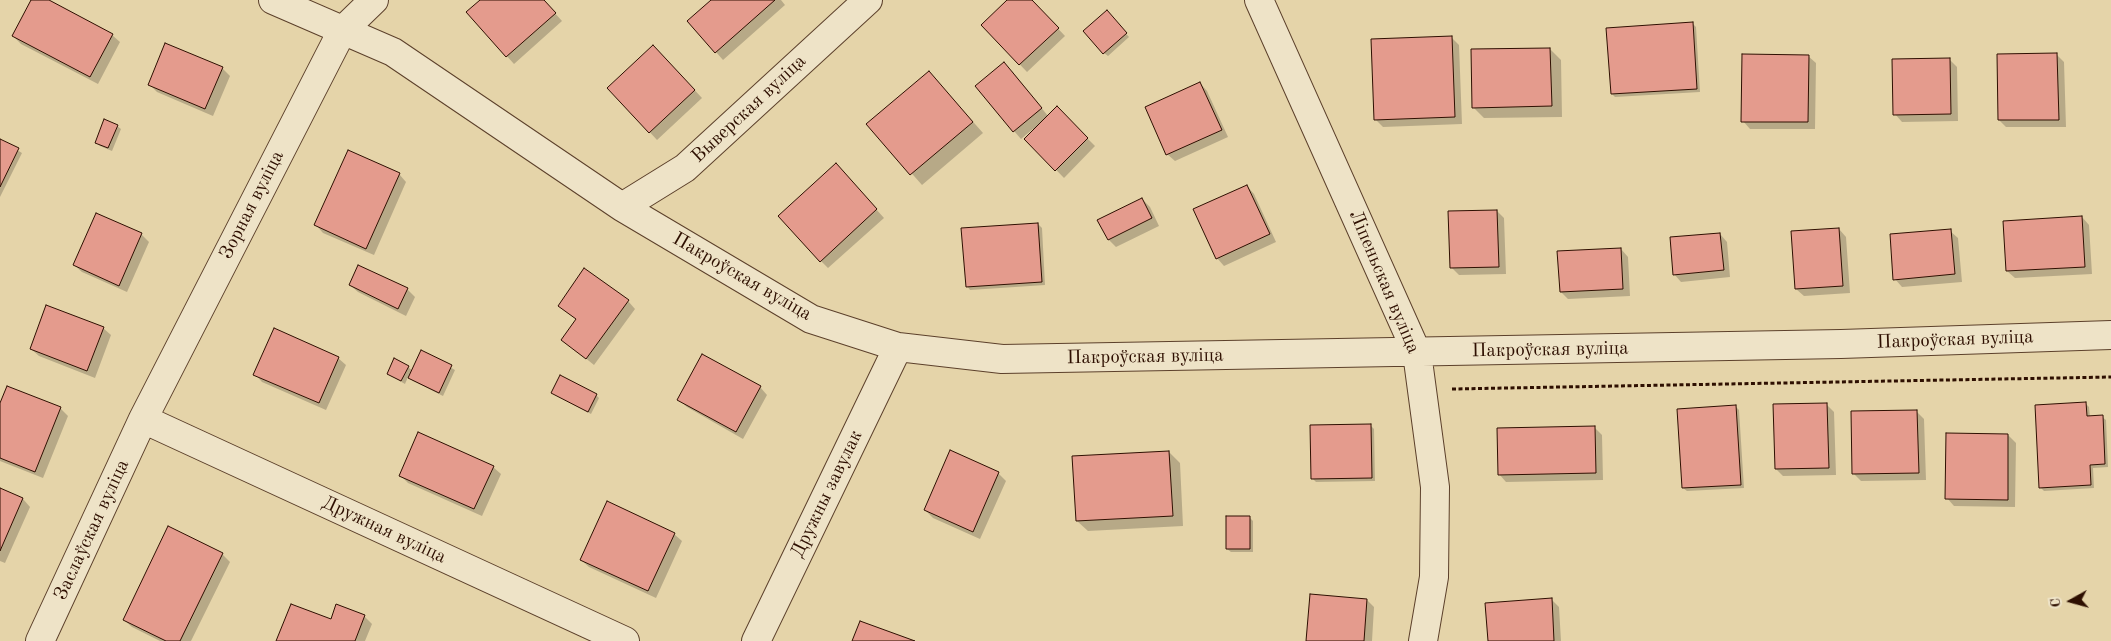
<!DOCTYPE html>
<meta charset="utf-8">
<style>
body{margin:0}
#map{position:relative;width:2111px;height:641px;overflow:hidden;background:#e5d4a9;font-family:"Old Standard TT",serif}
canvas{display:block}
.north{position:absolute;left:2046px;top:576px;width:50px;height:50px;-webkit-text-stroke:4px #eee3c7;paint-order:stroke;rotate:263deg;font-size:14px;font-weight:700;line-height:20px;text-align:center;color:#2e0f01}
.north::after{content:'';display:block;margin:auto;width:18px;height:22px;background:#2e0f01;clip-path:polygon(50% 0,100% 100%,50% 72%,0 100%)}
</style>
<div id="map">
<canvas width="2111" height="641"></canvas>
<div class="north">С</div>
</div>
<script>
const g = document.querySelector('canvas').getContext('2d');
g.lineJoin = 'round';
function fill(path, color) {
  g.fillStyle = color;
  g.fill(path, 'evenodd');
}
function poly(rows) {
  const path = new Path2D();
  for (const r of rows) {
    path.moveTo(r[0], r[1]);
    for (let i = 2; i < r.length; i += 2) path.lineTo(r[i], r[i + 1]);
  }
  return path;
}
function stroke(path, color, width, dash) {
  g.strokeStyle = color;
  g.lineWidth = width;
  g.lineCap = dash ? 'butt' : 'round';
  g.setLineDash(dash || []);
  g.stroke(path);
}
function write(font, color, halo, rows, align = 'center') {
  g.font = font + ' "Old Standard TT",serif';
  g.lineWidth = 4.5;
  g.setLineDash([]);
  g.textBaseline = 'middle';
  g.strokeStyle = halo;
  g.fillStyle = color;
  for (const [text, x, y, turn = 0] of rows) {
    g.save();
    g.translate(x, y);
    g.rotate((+turn || 0) * Math.PI / 180);
    g.textAlign = isNaN(turn) ? turn : align;
    if (halo) g.strokeText(text, 0, 0);
    g.fillText(text, 0, 0);
    g.restore();
  }
}
const shadow = poly([
 [32,0,46,0,112,35,120,42,98,84,21,44,13,36],
 [482,0,543,0,562,21,514,64,468,13],
 [713,0,781,0,785,5,723,60,716,52],
 [1008,0,1031,0,1065,36,1027,72,982,25],
 [1110,16,1129,37,1108,56,1104,53],
 [1692,23,1696,27,1700,92,1615,97,1612,94],
 [1452,38,1459,45,1462,124,1383,127,1375,119],
 [1550,49,1561,60,1562,117,1484,118,1473,107],
 [661,54,702,98,657,140,609,88],
 [2057,55,2064,62,2066,127,2006,127,1999,120],
 [1808,56,1816,63,1815,129,1750,129,1743,121],
 [1949,59,1957,67,1958,121,1902,122,1895,114],
 [222,68,230,76,213,116,157,92,149,84],
 [1012,71,1048,116,1057,108,1095,146,1064,178,1026,139,1034,131,1033,129,1021,139,1014,131],
 [929,72,983,133,922,185,868,124],
 [1200,83,1207,91,1228,137,1175,161,1167,154],
 [117,126,121,129,112,151,100,146,96,142],
 [0,140,22,153,0,197],
 [843,172,884,218,828,268,821,261],
 [399,174,406,182,374,255,323,233,316,225],
 [1247,186,1254,194,1276,242,1224,266,1217,258],
 [1142,199,1150,207,1159,226,1116,247,1109,240,1099,220],
 [1497,211,1504,218,1506,274,1459,275,1451,267],
 [2082,217,2089,225,2092,274,2015,278,2007,271],
 [1038,224,1042,228,1045,285,970,290,967,286],
 [1839,229,1846,237,1850,293,1804,296,1796,289],
 [1950,231,1958,238,1962,282,1902,287,1895,279],
 [141,234,149,242,127,292,82,272,74,265],
 [1720,234,1727,242,1730,277,1681,282,1674,274],
 [1621,249,1628,257,1630,296,1568,299,1561,292],
 [350,285,407,289,415,297,406,316,358,292],
 [628,301,635,309,594,365,563,340,577,320,559,306],
 [103,328,111,335,95,378,39,356,31,349],
 [422,351,455,370,443,396,413,381,408,377,405,384,388,374,408,367,413,371],
 [338,358,346,365,326,410,262,382,255,374],
 [760,387,767,395,743,439,687,407,679,400],
 [552,393,596,395,599,398,591,414],
 [1826,404,1834,412,1836,475,1783,476,1776,469],
 [2086,404,2089,407,2090,417,2102,417,2106,420,2108,467,2093,468,2094,488,2044,491,2040,487],
 [1735,406,1739,410,1744,488,1687,491,1683,488],
 [0,407,60,408,68,416,43,478,0,461],
 [1916,411,1924,419,1926,480,1861,481,1853,473],
 [1370,425,1374,429,1375,481,1316,482,1312,478],
 [1594,427,1602,435,1603,480,1506,482,1499,474],
 [2008,435,2016,443,2015,507,1954,506,1947,498],
 [1169,452,1180,463,1183,526,1088,531,1077,521],
 [493,467,501,474,482,516,408,483,400,475],
 [998,473,1006,481,980,539,933,518,925,510],
 [0,489,23,499,30,507,5,563,0,561],
 [1249,517,1253,521,1253,552,1231,552,1227,549],
 [674,534,682,541,656,598,589,567,581,560],
 [222,554,230,562,191,641,160,641,132,627,124,620],
 [1367,600,1374,607,1372,641,1307,641],
 [1552,600,1559,607,1561,641,1489,641],
 [364,616,372,624,365,641,277,641,331,621]
]);
const building = poly([
 [31,0,49,0,113,34,90,77,12,36,31,0],
 [480,0,544,0,556,13,506,57,466,12,480,0],
 [711,0,775,0,715,53,687,21,711,0],
 [1007,0,1032,0,1059,28,1019,65,981,25,1007,0],
 [1107,10,1127,33,1103,54,1083,31,1107,10],
 [1693,22,1697,89,1611,94,1606,28,1693,22],
 [1452,36,1455,117,1374,120,1371,39,1452,36],
 [165,43,223,67,205,109,148,85,165,43],
 [653,45,695,90,649,133,607,88,653,45],
 [1550,48,1552,106,1472,108,1471,49,1550,48],
 [2057,53,2059,120,1998,120,1997,54,2057,53],
 [1742,54,1809,55,1808,122,1741,122,1742,54],
 [1950,58,1951,114,1893,115,1892,59,1950,58],
 [1004,62,1042,108,1013,132,975,86,1004,62],
 [929,71,973,122,910,175,866,124,929,71],
 [1200,82,1222,130,1166,155,1145,107,1200,82],
 [1057,106,1088,138,1055,171,1024,139,1057,106],
 [104,119,118,125,108,148,95,143,104,119],
 [0,139,19,148,0,187,0,139],
 [348,150,400,173,366,249,314,225,348,150],
 [836,163,877,209,820,262,778,216,836,163],
 [1247,185,1270,234,1216,259,1193,209,1247,185],
 [1142,198,1152,218,1108,240,1097,220,1142,198],
 [1497,210,1499,267,1450,268,1448,211,1497,210],
 [96,213,142,233,119,286,73,265,96,213],
 [2082,216,2085,267,2006,271,2003,221,2082,216],
 [1038,223,1042,282,966,287,961,228,1038,223],
 [1839,228,1843,286,1795,289,1791,231,1839,228],
 [1951,229,1955,274,1893,280,1890,234,1951,229],
 [1720,233,1724,270,1673,275,1670,237,1720,233],
 [1621,248,1623,289,1560,292,1557,251,1621,248],
 [358,265,408,288,398,309,349,285,358,265],
 [584,268,629,300,586,359,561,340,576,319,558,306,584,268],
 [46,305,104,327,87,371,30,349,46,305],
 [274,328,339,357,319,403,253,375,274,328],
 [421,350,452,365,439,393,408,378,421,350],
 [702,354,761,386,736,432,677,400,702,354],
 [394,358,409,366,401,381,387,374,394,358],
 [560,375,597,394,588,412,551,393,560,375],
 [7,386,61,407,35,472,0,458,0,403,7,386],
 [2086,402,2087,416,2103,415,2105,464,2090,465,2091,485,2039,488,2035,405,2086,402],
 [1827,403,1829,468,1775,469,1773,404,1827,403],
 [1736,405,1741,485,1682,488,1677,409,1736,405],
 [1917,410,1919,473,1852,474,1851,411,1917,410],
 [1371,424,1372,478,1311,479,1310,425,1371,424],
 [1595,426,1596,473,1498,475,1497,428,1595,426],
 [418,432,494,466,474,509,399,476,418,432],
 [1946,433,2008,434,2008,500,1945,499,1946,433],
 [950,450,999,472,973,532,924,510,950,450],
 [1169,451,1173,516,1076,521,1072,456,1169,451],
 [0,488,23,498,0,551,0,488],
 [607,501,675,533,648,591,580,560,607,501],
 [1226,516,1250,516,1250,549,1226,549,1226,516],
 [168,526,223,553,180,641,166,641,123,620,168,526],
 [1310,594,1367,599,1364,641,1306,641,1310,594],
 [1552,598,1554,641,1488,641,1485,603,1552,598],
 [291,604,331,619,336,604,365,615,355,641,276,641,291,604],
 [860,621,915,641,852,641,860,621]
]);
const path = poly([
 [1452,389,2111,377]
]);
const minor = poly([
 [273,0,393,52,622,207,811,319,898,347,1002,359,1841,344,2111,335],
 [1259,0,1417,353,1435,487,1434,577,1423,641],
 [622,207,685,168,868,0],
 [143,419,625,641],
 [40,641,143,419,342,31,374,0],
 [756,641,898,347]
]);
const streetNames = [
 ["Выверская вуліца",749,109,-43],
 ["Зорная вуліца",252,205,-63],
 ["Пакроўская вуліца",742,277,30],
 ["Ліпеньская вуліца",1384,282,67],
 ["Пакроўская вуліца",1955,340,-2],
 ["Пакроўская вуліца",1550,350,-1],
 ["Пакроўская вуліца",1145,357,-1],
 ["Дружны завулак",827,494,-64],
 ["Заслаўская вуліца",92,530,-65],
 ["Дружная вуліца",384,530,25]
];
fill(shadow, '#0003');
fill(building, '#e49b8d');
stroke(building, '#2e0f01', 1);
stroke(minor, '#5c402b', 30);
stroke(path, '#2e0f01', 3, [4, 2.5]);
stroke(minor, '#eee3c7', 28);
write('19px', '#2e0f01', '#eee3c7', streetNames);
</script>
